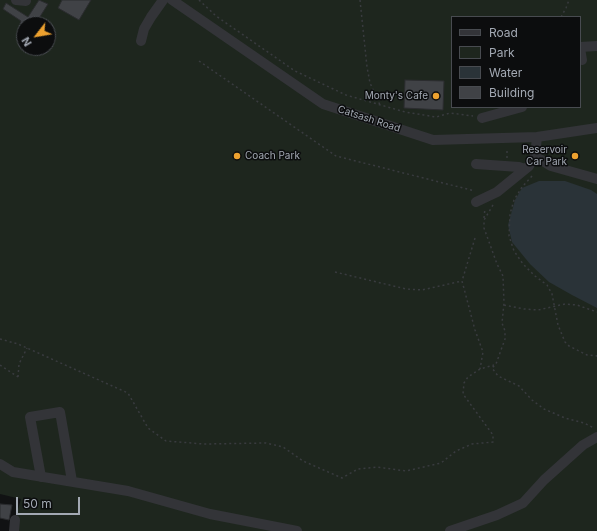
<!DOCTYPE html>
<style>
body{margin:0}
#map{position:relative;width:597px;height:531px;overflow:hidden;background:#111213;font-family:Inter,sans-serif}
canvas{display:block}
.legend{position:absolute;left:451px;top:16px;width:130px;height:92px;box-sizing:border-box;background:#0c0d0e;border:1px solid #484b50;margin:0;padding:5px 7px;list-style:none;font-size:12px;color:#a3a9b3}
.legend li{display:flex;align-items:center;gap:8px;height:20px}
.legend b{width:20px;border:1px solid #484b50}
.north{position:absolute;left:16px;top:16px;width:40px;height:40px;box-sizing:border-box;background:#0c0d0e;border:1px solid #484b50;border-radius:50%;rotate:239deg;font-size:11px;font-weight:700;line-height:16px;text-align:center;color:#a3a9b3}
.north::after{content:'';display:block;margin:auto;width:14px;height:18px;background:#eda12f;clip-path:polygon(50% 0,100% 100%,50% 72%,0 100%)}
.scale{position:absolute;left:16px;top:497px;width:64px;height:18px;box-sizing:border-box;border:2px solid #a3a9b3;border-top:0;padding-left:5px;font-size:12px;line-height:14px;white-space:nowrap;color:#a3a9b3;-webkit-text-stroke:3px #0c0d0e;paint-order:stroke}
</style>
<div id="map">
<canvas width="597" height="531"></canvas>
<ul class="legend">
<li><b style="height:5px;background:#333438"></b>Road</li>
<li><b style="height:11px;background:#1e261e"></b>Park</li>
<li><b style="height:11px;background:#2a3338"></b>Water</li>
<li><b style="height:11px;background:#404246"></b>Building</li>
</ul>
<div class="north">N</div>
<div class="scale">50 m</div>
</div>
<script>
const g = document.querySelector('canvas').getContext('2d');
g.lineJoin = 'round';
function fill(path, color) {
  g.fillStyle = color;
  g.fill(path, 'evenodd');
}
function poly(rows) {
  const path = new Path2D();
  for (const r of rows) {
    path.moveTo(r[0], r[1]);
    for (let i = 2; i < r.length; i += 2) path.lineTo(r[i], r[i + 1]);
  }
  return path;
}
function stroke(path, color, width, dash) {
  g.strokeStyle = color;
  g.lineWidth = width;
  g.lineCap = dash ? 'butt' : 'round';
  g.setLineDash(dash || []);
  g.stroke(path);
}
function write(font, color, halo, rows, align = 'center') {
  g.font = font + ' Inter,sans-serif';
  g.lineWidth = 3;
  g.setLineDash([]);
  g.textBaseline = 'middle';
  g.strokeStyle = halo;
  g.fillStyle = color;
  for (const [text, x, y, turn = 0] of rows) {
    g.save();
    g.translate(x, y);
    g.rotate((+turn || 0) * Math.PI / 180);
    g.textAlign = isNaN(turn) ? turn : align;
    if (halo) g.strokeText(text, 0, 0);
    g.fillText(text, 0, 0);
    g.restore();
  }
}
const green = poly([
 [0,0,597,0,597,531,14,531,15,520,21,499,0,494],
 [452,17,580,17,580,107,452,107],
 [24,24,48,24,48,48,24,48]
]);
const water = poly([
 [539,181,565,181,591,190,597,194,597,308,572,295,549,282,530,264,512,242,508,225,515,200,522,188]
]);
const building = poly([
 [39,0,48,4,36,23,38,24,20,24,21,21,3,9,6,3,28,17,39,0],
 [62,0,91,0,79,20,58,8,62,0],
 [405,80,444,81,443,110,404,108,405,80],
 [0,504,12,505,9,520,0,518,0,504]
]);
const path = poly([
 [199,0,216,16,295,71,346,95,405,112,436,117,450,113,473,116],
 [360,0,367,67,370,83,380,105],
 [561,17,566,8,569,0],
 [199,61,336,156,475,191],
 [507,158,507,148],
 [532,176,522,187,514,200,510,214,509,236,514,251,523,264,535,276,547,285,552,294,558,325,565,342,569,346,587,355,597,356],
 [493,205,484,220,484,228,497,264,503,276,504,303,502,323,505,331,505,339,496,364,492,368,498,376,519,386,532,400,544,409,565,418,584,423,594,428],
 [484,218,485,208],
 [475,238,462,281,475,330,483,352,480,369],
 [335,272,406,289,422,290,462,281],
 [504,305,524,309,538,310,565,304,577,305,597,312],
 [0,339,18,344,128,393,148,428,166,441,204,444,266,443,283,447,303,461,342,478,358,469,377,467,406,471,441,463,456,451,472,444,493,442,493,435,463,394,464,383,468,377,480,369,494,365],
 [0,365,18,377],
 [18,377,19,364,27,348]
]);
const minor = poly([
 [16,0,26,1],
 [172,0,323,104,433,140,537,137,597,128],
 [141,41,144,29,151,17,163,0],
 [580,47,597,46],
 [580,48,582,60],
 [482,118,522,107],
 [535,156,551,166,597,179],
 [476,164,519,167,525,169],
 [476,202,497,192,529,166,535,156,537,137],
 [0,464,13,472,128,491,210,514,297,531],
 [41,477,30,417,60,412,72,481],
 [14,531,15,520],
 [450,531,497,515,523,503,544,480,583,445,597,437]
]);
const markers = [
 [436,96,4,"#eda12f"],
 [237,156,4,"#eda12f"],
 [575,156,4,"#eda12f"]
];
const poiNames = [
 ["Monty's Cafe",428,96],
 ["Reservoir",567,150],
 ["Car Park",567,162],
 ["Coach Park",245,156,"left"]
];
const streetNames = [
 ["Catsash Road",369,119,18]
];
fill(green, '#1e261e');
fill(water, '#2a3338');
fill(building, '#404246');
stroke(building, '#2b2c2f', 1);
stroke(path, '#393b3f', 1.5, [2, 3]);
stroke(minor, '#333438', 10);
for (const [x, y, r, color] of markers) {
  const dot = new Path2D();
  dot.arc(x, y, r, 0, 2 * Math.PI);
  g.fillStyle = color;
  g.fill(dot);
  stroke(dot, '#0c0d0e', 1.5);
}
write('10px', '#a3a9b3', '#0c0d0e', poiNames, 'right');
write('10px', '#a3a9b3', '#0c0d0e', streetNames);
</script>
